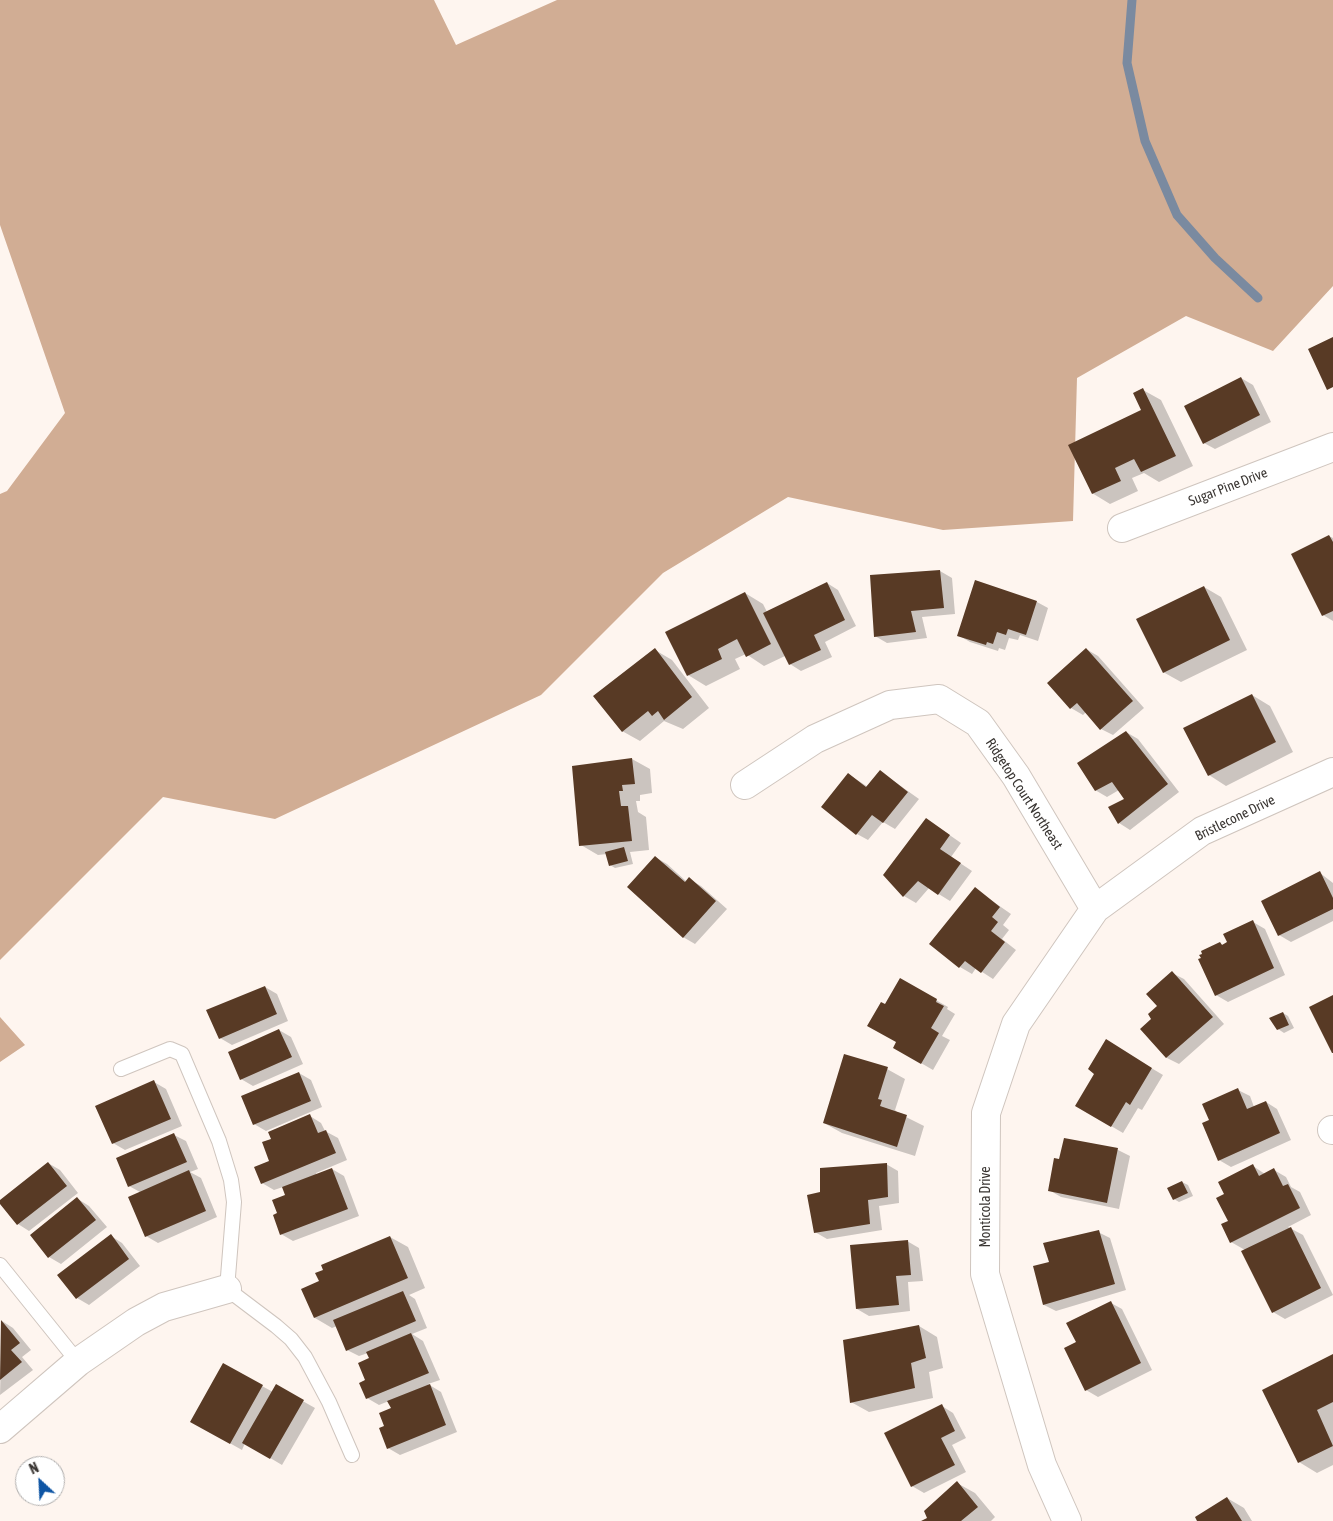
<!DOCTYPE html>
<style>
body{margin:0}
#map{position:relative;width:1333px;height:1521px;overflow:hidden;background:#fef5ef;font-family:"Asap Condensed",sans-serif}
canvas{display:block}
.north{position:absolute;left:15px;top:1456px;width:50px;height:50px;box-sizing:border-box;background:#fff;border:1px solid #b0aead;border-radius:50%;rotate:335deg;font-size:14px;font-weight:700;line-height:20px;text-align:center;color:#393532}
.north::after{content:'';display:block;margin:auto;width:18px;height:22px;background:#0e55a4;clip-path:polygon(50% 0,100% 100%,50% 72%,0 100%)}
</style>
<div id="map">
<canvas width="1333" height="1521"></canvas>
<div class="north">N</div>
</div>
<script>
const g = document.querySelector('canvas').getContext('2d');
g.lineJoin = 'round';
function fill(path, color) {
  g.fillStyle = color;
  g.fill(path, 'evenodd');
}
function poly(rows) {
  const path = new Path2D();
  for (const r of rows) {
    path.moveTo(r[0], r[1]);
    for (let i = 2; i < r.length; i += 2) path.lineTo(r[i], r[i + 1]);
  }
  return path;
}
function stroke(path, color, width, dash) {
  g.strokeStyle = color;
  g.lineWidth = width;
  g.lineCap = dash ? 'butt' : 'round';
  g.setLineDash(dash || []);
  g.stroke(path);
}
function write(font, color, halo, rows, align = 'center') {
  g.font = font + ' "Asap Condensed",sans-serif';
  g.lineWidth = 5;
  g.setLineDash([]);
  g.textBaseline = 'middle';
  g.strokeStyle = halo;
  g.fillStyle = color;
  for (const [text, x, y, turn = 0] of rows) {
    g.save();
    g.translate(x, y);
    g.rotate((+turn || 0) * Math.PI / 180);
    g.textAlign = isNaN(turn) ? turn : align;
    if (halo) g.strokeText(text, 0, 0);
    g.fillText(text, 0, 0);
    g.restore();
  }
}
const forest = poly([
 [0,0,434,0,456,45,557,0,1333,0,1333,286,1273,351,1186,316,1077,378,1073,521,943,530,788,497,663,573,541,695,275,819,163,797,0,960,0,494,7,491,65,413,0,225],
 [0,1017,25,1045,0,1062]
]);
const shadow = poly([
 [1241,378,1253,385,1271,422,1215,449,1204,443],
 [1143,390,1161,400,1193,466,1159,482,1144,473,1132,478,1138,491,1110,504,1092,493,1143,410],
 [1329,536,1333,538,1333,621,1323,615],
 [940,571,952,578,955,614,922,617,927,638,887,643,875,636,872,576],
 [827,583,838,590,856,626,825,642,832,657,801,671,790,664,785,656,764,666,746,654,735,659,740,669,706,686,688,675,745,593,763,604,767,612],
 [1204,587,1221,597,1247,650,1181,682,1163,672],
 [1037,602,1048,608,1038,641,1020,635,1018,640,1009,638,1005,650,999,648,998,651,970,642,958,635],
 [1086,649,1098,656,1144,708,1113,735,1101,729,1086,712,1083,715,1071,708],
 [655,650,672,660,709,708,683,729,664,721,640,741,622,731],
 [1252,695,1270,706,1293,752,1226,786,1209,775],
 [1126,732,1138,739,1179,792,1130,830,1119,823,1125,799,1119,790,1107,797,1095,790],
 [632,759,650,769,652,793,640,795,640,801,636,801,638,812,646,817,649,850,630,852,633,864,615,868,610,865,607,854,598,855,581,845],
 [881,772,919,799,895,829,883,822,868,840,857,834,848,774,868,787],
 [938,827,961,843,951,857,972,871,950,901,929,888,916,903,904,896,885,875],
 [655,857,667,864,687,882,689,879,701,886,727,909,695,944,683,937],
 [1320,873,1333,883,1333,921,1291,942,1279,935],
 [975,889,1011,914,1003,925,1009,930,1002,939,1016,950,993,979,976,968,972,974,960,967],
 [1253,922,1265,929,1285,975,1228,1002,1216,995,1202,959,1220,944,1224,945],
 [1172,973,1184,979,1224,1024,1179,1064,1167,1058,1142,1029,1153,1019],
 [901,980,948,1007,947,1009,955,1014,942,1036,950,1040,933,1070,895,1048,898,1042,885,1006],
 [265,987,277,994,288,1021,232,1045,220,1038],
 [1283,1013,1288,1016,1294,1028,1284,1033,1278,1029],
 [279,1030,291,1037,303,1064,253,1086,241,1079],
 [1106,1041,1163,1075,1142,1110,1138,1108,1123,1133,1077,1106,1096,1073],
 [887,1069,905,1079,895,1110,898,1113,924,1126,915,1156,842,1133,824,1123],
 [299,1073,311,1080,322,1107,266,1131,254,1124],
 [154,1082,166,1089,182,1126,125,1150,113,1143],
 [1238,1090,1250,1096,1254,1107,1266,1102,1277,1109,1291,1140,1231,1167,1219,1160,1211,1120],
 [310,1116,321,1123,325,1131,338,1138,347,1160,316,1173,317,1175,332,1169,344,1176,359,1216,293,1241,281,1234,279,1214,286,1196,283,1187,274,1190,262,1183,271,1161,272,1139],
 [174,1135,186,1141,198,1169,190,1172,201,1178,217,1217,158,1243,146,1236,140,1192,129,1186],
 [1065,1139,1118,1150,1130,1156,1119,1209,1061,1197,1049,1190,1060,1161],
 [48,1163,60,1170,78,1193,29,1231,18,1224,0,1202],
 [886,1164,898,1171,899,1203,879,1206,882,1230,827,1239,815,1232,822,1193],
 [1253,1166,1265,1174,1274,1170,1286,1177,1291,1187,1300,1192,1311,1215,1288,1227,1303,1235,1333,1295,1285,1319,1273,1312,1245,1250,1231,1242,1226,1195],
 [1182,1182,1188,1185,1193,1196,1179,1202,1174,1199],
 [78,1199,89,1206,107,1227,61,1264,49,1257],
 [1098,1232,1110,1238,1126,1290,1056,1311,1044,1305,1051,1262],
 [111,1236,122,1243,140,1266,89,1305,77,1298,59,1275],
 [390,1237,408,1247,425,1288,409,1295,415,1299,427,1328,412,1334,423,1341,440,1380,428,1384,441,1392,457,1432,400,1455,388,1448,386,1426,392,1409,389,1401,379,1405,367,1398,367,1381,371,1359,368,1353,359,1356,347,1350,337,1326,332,1328,315,1318,320,1282],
 [907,1241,919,1248,923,1281,908,1282,910,1311,869,1316,857,1309],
 [1111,1303,1122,1309,1152,1370,1098,1397,1086,1390],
 [2,1321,13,1328,31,1350,22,1357,33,1370,0,1395],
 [919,1326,937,1337,943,1368,929,1372,933,1398,869,1412,851,1402],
 [1333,1356,1333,1465,1317,1473,1299,1462],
 [223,1365,273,1392,276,1386,315,1408,282,1465,245,1443,242,1450,192,1422],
 [942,1406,953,1413,966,1438,952,1445,966,1472,924,1493,912,1486],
 [957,1483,975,1493,995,1517,991,1521,924,1521,928,1519],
 [1227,1498,1244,1508,1252,1521,1199,1521]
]);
const stream = poly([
 [1132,0,1127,63,1145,141,1177,215,1215,258,1258,298]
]);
const building = poly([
 [1333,337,1333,387,1327,390,1308,349],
 [1241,377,1260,415,1203,444,1184,406],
 [1143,388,1176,456,1141,472,1134,459,1115,468,1121,481,1092,494,1068,445,1141,410,1133,393],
 [1329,535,1333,542,1333,611,1322,616,1291,554],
 [940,570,944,608,911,611,916,632,874,637,870,575],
 [975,580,1037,601,1026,635,1008,629,1006,635,997,632,993,644,987,642,986,645,957,636],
 [827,582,845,620,814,635,821,650,789,665,763,613],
 [1204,586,1230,640,1163,673,1136,619],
 [745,592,771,644,746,657,737,639,718,649,722,659,687,676,665,632],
 [655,648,692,697,664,720,658,711,652,716,648,711,622,732,593,696],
 [1086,648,1133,701,1100,730,1077,703,1070,709,1047,683],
 [1252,694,1276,742,1208,776,1183,728],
 [1126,731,1168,784,1118,824,1108,807,1124,799,1112,782,1095,791,1077,763],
 [632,758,635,784,622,785,623,791,619,791,621,806,628,806,632,841,579,846,572,766],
 [880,770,908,792,883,823,872,815,856,835,821,807,848,773,866,787],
 [926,818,950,835,940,849,961,863,938,895,918,881,903,897,883,875],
 [624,847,628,861,609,866,605,852],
 [655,856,685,882,689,877,716,901,683,938,627,887],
 [1320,871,1333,898,1333,909,1278,936,1261,901],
 [975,887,1000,907,992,917,998,922,991,931,1005,942,981,973,965,961,959,968,929,944],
 [1253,920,1274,968,1215,996,1198,959,1201,958,1199,955,1202,954,1201,951,1220,942,1222,945,1227,942,1223,934],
 [1172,971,1213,1017,1166,1058,1140,1029,1151,1019,1148,1014,1157,1006,1146,994],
 [900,978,937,999,936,1002,944,1006,931,1028,939,1033,921,1064,893,1048,896,1042,867,1026,881,1002,885,1004],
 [265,986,277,1014,219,1039,206,1010],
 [1333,995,1333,1053,1332,1053,1309,1007],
 [1283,1012,1289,1025,1277,1030,1269,1018],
 [279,1029,292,1057,240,1080,228,1052],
 [1106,1039,1152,1068,1130,1105,1126,1102,1111,1127,1075,1106,1094,1074,1088,1069],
 [844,1054,888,1067,878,1099,882,1100,880,1106,907,1115,897,1147,823,1123],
 [299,1072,311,1101,253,1125,241,1096],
 [154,1080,171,1119,112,1144,95,1106],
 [1238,1088,1247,1109,1266,1101,1280,1133,1218,1161,1202,1123,1209,1120,1202,1104],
 [310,1114,318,1133,326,1130,336,1153,261,1184,254,1167,269,1161,262,1142,271,1139,268,1132],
 [174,1133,187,1162,128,1187,116,1158],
 [1064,1138,1118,1148,1107,1203,1048,1191,1054,1158,1059,1159],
 [48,1162,67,1186,17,1225,0,1204,0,1200],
 [887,1163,888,1197,868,1200,870,1224,814,1233,807,1195,820,1192,820,1168],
 [1253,1164,1259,1176,1274,1168,1283,1186,1288,1184,1300,1208,1230,1243,1221,1224,1228,1221,1216,1198,1224,1194,1218,1182],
 [332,1168,348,1209,280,1235,273,1215,277,1213,272,1200,285,1195,282,1187],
 [189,1170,206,1211,145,1237,128,1197],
 [1182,1181,1188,1193,1173,1200,1167,1188],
 [77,1197,96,1220,48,1258,30,1235],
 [1291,1227,1321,1288,1272,1313,1241,1251],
 [1099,1230,1115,1284,1043,1305,1033,1266,1049,1262,1043,1243],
 [111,1234,129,1259,76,1299,57,1275],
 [390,1236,408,1278,314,1318,301,1289,319,1281,315,1273,323,1270,321,1265],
 [908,1240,911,1275,896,1276,899,1305,856,1309,850,1245],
 [403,1291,416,1321,346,1351,333,1320],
 [1111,1301,1141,1363,1085,1391,1064,1348,1076,1342,1066,1323],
 [1,1320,20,1343,11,1350,22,1362,0,1380],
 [919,1325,926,1358,911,1363,915,1388,850,1403,843,1340],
 [411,1333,429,1373,366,1399,359,1383,365,1380,358,1363,369,1358,366,1352],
 [1333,1354,1333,1402,1317,1410,1333,1446,1298,1463,1262,1390],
 [223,1363,263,1385,230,1444,190,1422],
 [276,1384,304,1400,270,1459,242,1443],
 [430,1384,446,1425,387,1449,379,1428,384,1426,379,1413,391,1408,387,1401],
 [942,1404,955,1431,941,1438,955,1465,911,1487,884,1433],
 [957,1481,978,1507,961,1521,921,1521,927,1518,924,1511],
 [1227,1497,1242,1521,1197,1521,1195,1517]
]);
const lane = poly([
 [121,1069,170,1049,182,1054,219,1141,231,1180,234,1202,227,1289,276,1326,291,1339,305,1357,329,1402,352,1455],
 [0,1265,78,1362]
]);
const street = poly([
 [1122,528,1333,447],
 [745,785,815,739,890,705,939,699,978,723,1016,776,1095,909],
 [1332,1130,1333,1130],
 [0,1429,78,1362,136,1322,164,1307,227,1289],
 [1067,1521,1042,1465,985,1274,986,1113,1016,1024,1095,909,1202,831,1333,772]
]);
const streetNames = [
 ["Sugar Pine Drive",1228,487,-21],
 ["Ridgetop Court Northeast",1024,794,57],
 ["Bristlecone Drive",1235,818,-26],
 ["Monticola Drive",986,1207,-90]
];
fill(forest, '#d1ad94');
fill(shadow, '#0003');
stroke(stream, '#7a8aa0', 9);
fill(building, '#583a25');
stroke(lane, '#cfc5be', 16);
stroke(street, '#cfc5be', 30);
stroke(lane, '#fff', 14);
stroke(street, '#fff', 28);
write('14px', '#393532', '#fff', streetNames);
</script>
